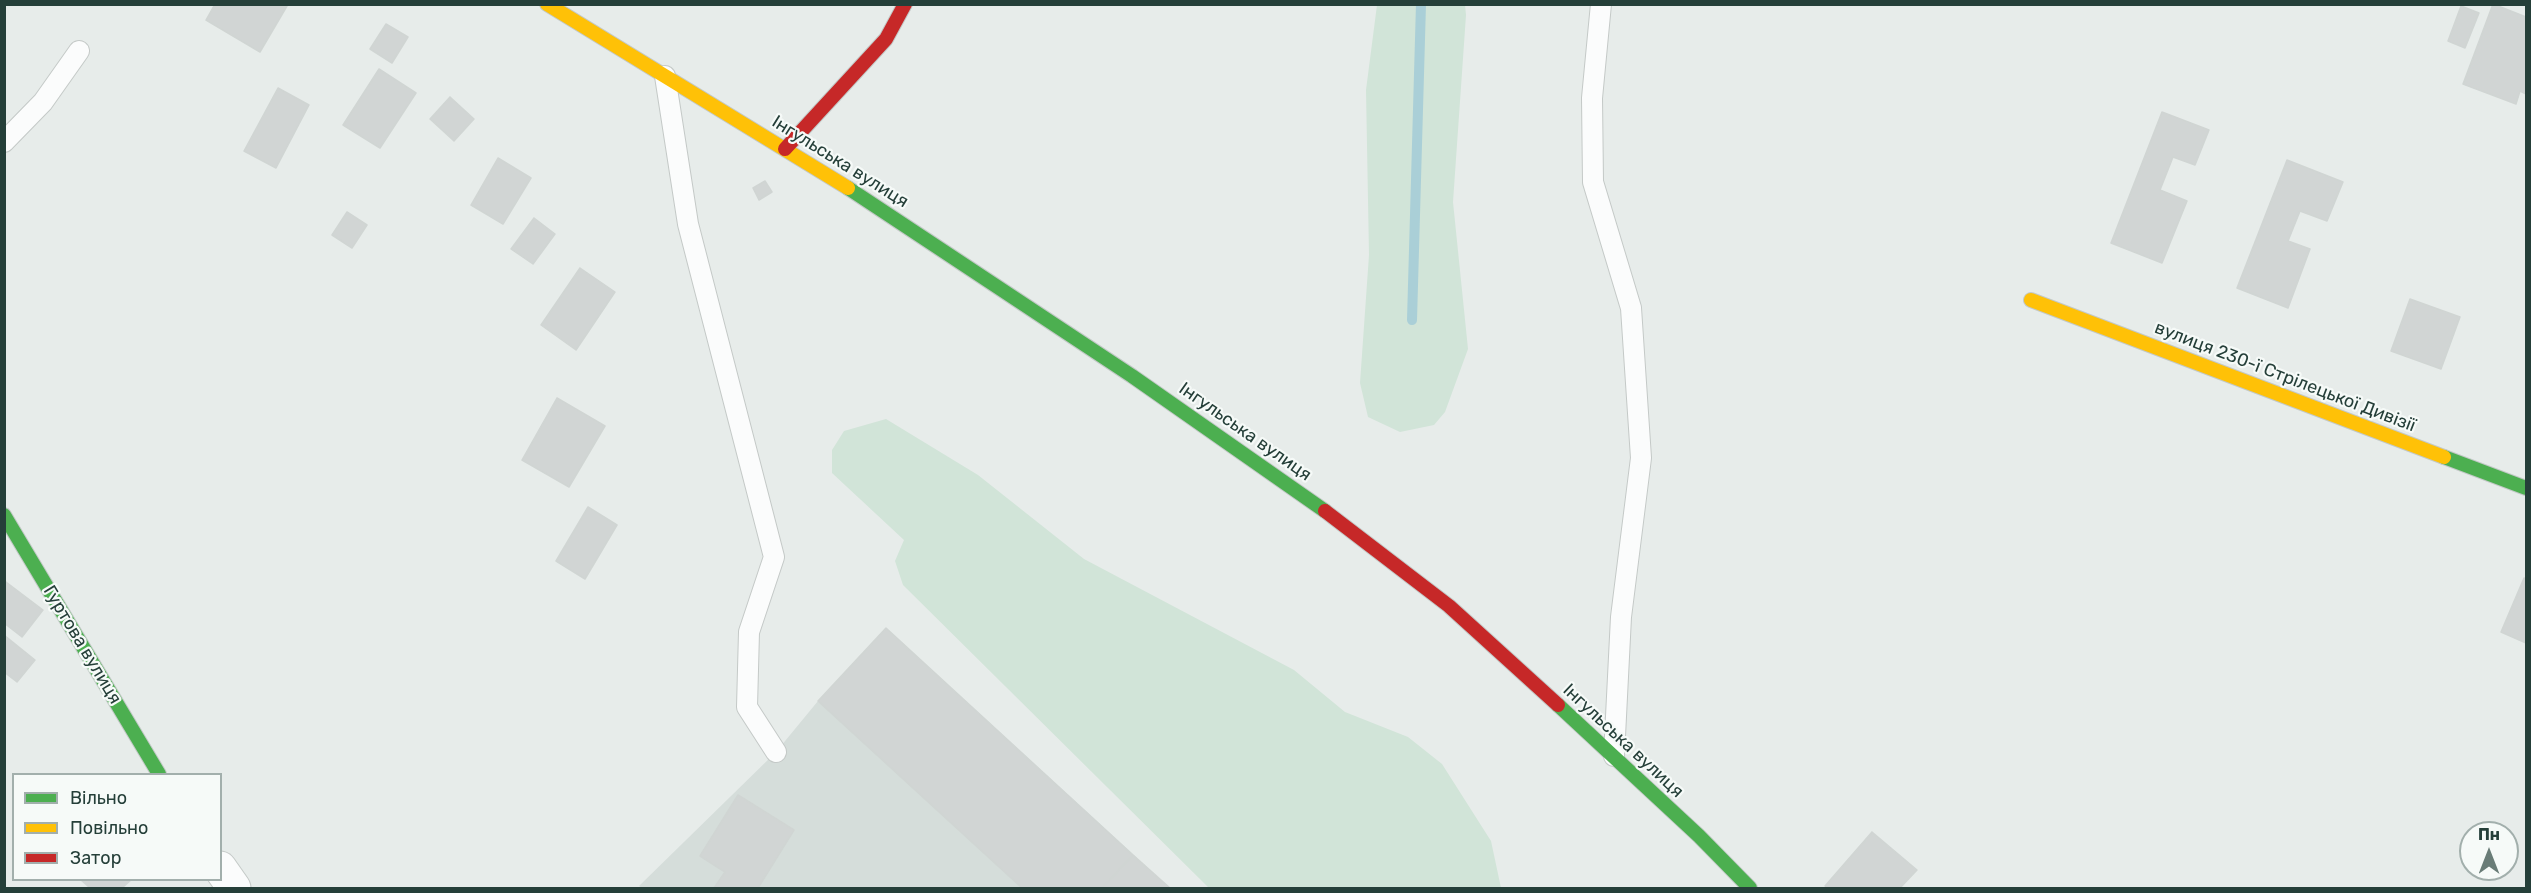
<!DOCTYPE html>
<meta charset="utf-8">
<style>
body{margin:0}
#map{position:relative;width:2531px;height:893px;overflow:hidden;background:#e7ecea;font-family:Rubik,sans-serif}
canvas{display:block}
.frame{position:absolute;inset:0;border:6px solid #253f39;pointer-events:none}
.legend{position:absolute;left:12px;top:773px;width:210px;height:108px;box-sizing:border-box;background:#f6faf8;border:2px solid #a2afac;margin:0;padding:8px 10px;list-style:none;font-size:18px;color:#253f39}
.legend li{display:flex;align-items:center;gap:12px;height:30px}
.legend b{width:30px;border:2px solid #a2afac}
.north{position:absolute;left:2459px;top:821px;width:60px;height:60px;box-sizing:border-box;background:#f6faf8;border:2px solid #a2afac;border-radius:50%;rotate:0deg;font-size:16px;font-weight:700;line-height:24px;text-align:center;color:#253f39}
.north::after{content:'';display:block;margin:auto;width:21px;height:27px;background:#697c77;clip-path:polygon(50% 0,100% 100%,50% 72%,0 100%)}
</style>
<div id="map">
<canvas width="2531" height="893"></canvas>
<div class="frame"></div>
<ul class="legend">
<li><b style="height:8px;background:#4caf50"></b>Вільно</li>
<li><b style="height:8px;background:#ffc107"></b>Повільно</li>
<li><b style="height:8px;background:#c62828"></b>Затор</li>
</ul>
<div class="north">Пн</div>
</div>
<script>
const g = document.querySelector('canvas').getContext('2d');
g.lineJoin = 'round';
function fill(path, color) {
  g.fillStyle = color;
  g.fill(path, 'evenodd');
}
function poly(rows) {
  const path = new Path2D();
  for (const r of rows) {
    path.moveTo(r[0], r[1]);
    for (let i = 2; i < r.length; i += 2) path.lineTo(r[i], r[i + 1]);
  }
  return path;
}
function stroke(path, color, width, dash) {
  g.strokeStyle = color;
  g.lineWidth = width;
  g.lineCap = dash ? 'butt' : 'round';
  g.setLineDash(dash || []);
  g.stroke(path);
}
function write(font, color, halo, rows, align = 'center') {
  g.font = font + ' Rubik,sans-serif';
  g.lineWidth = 4.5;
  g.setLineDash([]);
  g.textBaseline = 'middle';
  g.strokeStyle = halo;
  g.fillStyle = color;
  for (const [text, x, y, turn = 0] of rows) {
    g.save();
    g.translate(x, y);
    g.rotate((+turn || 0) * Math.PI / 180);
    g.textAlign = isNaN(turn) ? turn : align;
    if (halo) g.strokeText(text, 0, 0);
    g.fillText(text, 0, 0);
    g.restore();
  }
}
const built = poly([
 [886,628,1170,888,642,888,639,886,776,752,818,701]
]);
const green = poly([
 [1377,5,1465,5,1466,15,1453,202,1468,349,1445,412,1434,425,1400,432,1368,417,1360,383,1369,255,1366,90],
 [886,419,978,475,1084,559,1294,670,1345,712,1408,737,1442,764,1491,841,1501,888,1209,888,903,585,895,561,904,540,832,473,832,450,844,431]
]);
const stream = poly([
 [1412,320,1421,4]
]);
const building = poly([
 [215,4,285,4,287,6,260,52,206,20,215,4],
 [2493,4,2526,17,2526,94,2520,91,2516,104,2463,84,2493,4],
 [2461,6,2479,13,2465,48,2448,41,2461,6],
 [386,24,408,37,392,63,370,49,386,24],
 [379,69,416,93,380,148,343,125,379,69],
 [278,88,309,105,276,168,244,151,278,88],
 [450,97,474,119,454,141,430,119,450,97],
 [2162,112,2209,130,2195,165,2173,157,2160,190,2187,201,2162,263,2111,243,2162,112],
 [498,158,531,178,503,224,471,205,498,158],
 [2287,160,2343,182,2327,221,2300,211,2288,241,2310,249,2288,308,2237,288,2287,160],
 [765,181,772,192,759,200,753,188,765,181],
 [347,212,367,225,352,248,332,235,347,212],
 [534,218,555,234,533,264,511,249,534,218],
 [580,268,615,292,576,350,541,325,580,268],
 [2410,299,2460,317,2441,369,2391,351,2410,299],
 [557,398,605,426,569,487,522,460,557,398],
 [588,507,617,525,585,579,556,561,588,507],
 [2524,578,2526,579,2526,643,2501,632,2524,578],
 [6,582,43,610,22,637,4,623,6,582],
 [886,628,1133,855,1102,888,1022,888,818,701,886,628],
 [4,635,35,660,17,682,4,672,4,635],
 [738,795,794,830,758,888,714,888,725,872,700,856,738,795],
 [1872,832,1917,870,1900,888,1828,888,1825,886,1872,832],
 [1133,855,1170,888,1102,888,1133,855],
 [81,880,131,880,122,888,90,888,81,880]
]);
const lane = poly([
 [1601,4,1592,98,1593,182,1631,308,1641,458,1621,617,1614,756],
 [665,76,688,224,774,557,749,632,747,707,776,752],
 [4,142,43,102,79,51]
]);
const street = poly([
 [220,868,234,888]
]);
const fast = poly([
 [848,188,1132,376,1325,511],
 [2444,457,2526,488],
 [4,515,159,774],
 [1558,705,1699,836,1750,888]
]);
const slow = poly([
 [547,4,848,188],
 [2031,300,2444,457]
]);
const jam = poly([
 [785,149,886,39,905,4],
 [1325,511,1449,606,1558,705]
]);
const streetNames = [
 ["Інгульська вулиця",840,162,32],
 ["вулиця 230-ї Стрілецької Дивізії",2285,377,21],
 ["Інгульська вулиця",1245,432,35],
 ["Гуртова вулиця",82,645,59],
 ["Інгульська вулиця",1623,741,43]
];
fill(built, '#d5ddda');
fill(green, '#d1e4d8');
stroke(stream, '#aacfd7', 10);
fill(building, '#d1d5d4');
stroke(building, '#d0d5d3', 1.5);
stroke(lane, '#c4c9c7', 22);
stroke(street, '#c4c9c7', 35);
stroke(fast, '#c3c9c7', 16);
stroke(slow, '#c3c9c7', 16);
stroke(jam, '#c3c9c7', 16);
stroke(lane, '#fbfcfc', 20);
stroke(street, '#fbfcfc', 33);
stroke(fast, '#4caf50', 14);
stroke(slow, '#ffc107', 14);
stroke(jam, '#c62828', 14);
write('18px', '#253f39', '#f6faf8', streetNames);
</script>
